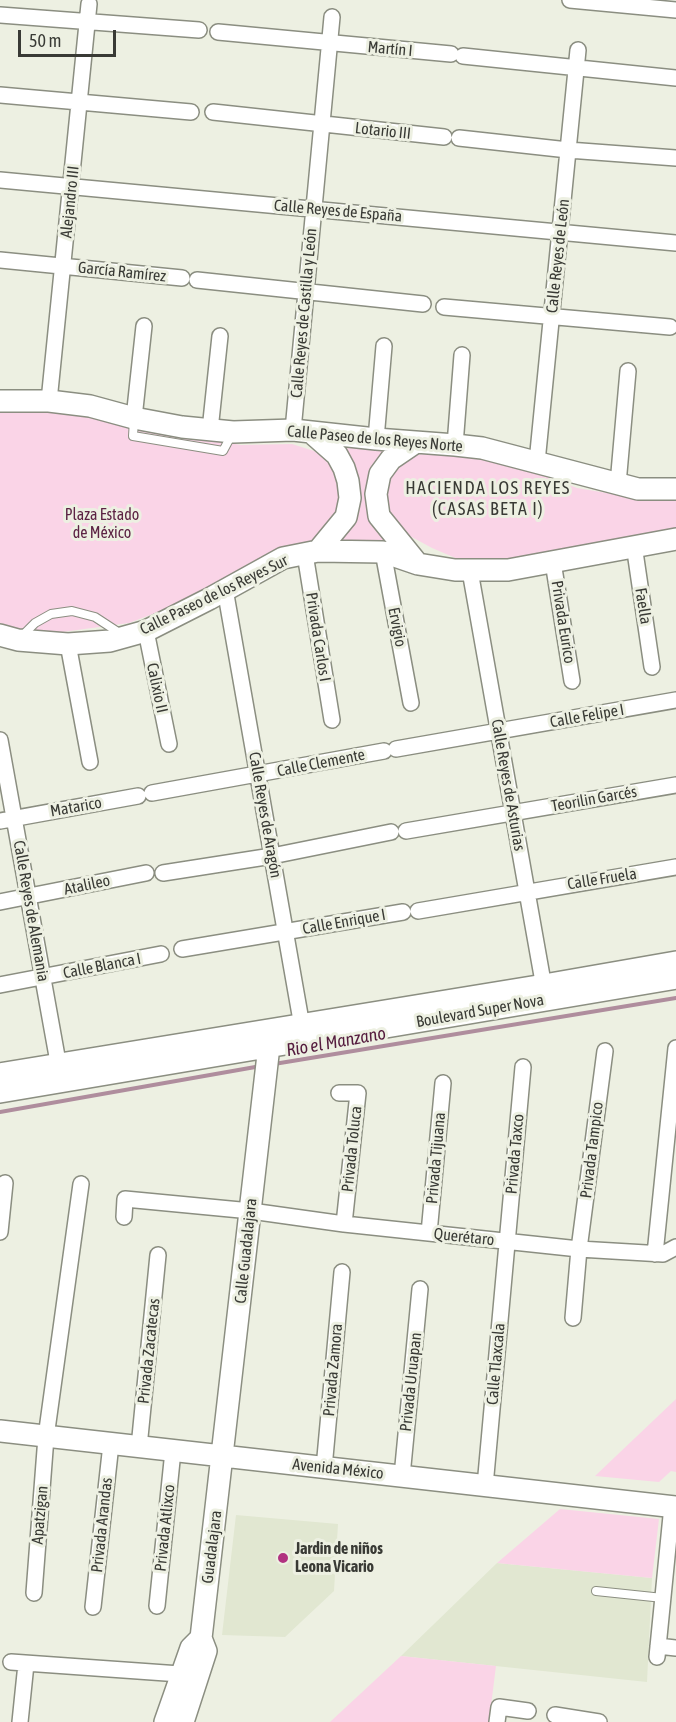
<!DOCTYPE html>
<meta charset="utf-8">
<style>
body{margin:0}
#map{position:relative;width:676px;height:1722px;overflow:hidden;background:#edf0e2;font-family:"Asap Condensed",sans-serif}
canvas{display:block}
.scale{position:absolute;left:18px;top:30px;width:98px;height:27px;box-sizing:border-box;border:3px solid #393a35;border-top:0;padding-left:8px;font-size:18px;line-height:21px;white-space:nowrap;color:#393a35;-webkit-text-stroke:4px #edf0e2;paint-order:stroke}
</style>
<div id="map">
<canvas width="676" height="1722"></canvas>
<div class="scale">50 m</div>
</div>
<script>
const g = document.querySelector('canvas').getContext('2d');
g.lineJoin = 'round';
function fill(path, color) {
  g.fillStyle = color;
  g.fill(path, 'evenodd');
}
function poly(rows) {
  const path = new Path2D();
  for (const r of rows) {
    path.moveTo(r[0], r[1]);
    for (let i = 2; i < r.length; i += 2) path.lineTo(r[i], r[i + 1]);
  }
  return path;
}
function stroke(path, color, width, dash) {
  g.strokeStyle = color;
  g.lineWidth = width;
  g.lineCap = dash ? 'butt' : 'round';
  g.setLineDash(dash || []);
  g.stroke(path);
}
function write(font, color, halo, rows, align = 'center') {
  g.font = font + ' "Asap Condensed",sans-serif';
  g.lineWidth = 6;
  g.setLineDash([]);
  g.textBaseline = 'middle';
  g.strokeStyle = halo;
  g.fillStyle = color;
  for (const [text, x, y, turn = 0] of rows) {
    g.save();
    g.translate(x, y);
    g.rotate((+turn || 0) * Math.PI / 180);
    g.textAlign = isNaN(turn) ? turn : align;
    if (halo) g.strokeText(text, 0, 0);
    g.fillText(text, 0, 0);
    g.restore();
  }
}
const built = poly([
 [236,1515,338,1524,334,1591,285,1637,222,1635],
 [497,1563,652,1578,647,1682,401,1656]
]);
const green = poly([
 [7,411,65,412,119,425,241,445,292,444,314,451,335,467,341,501,329,526,308,547,195,598,129,623,55,633,18,629,0,623,0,413],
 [336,441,393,445,383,458,387,541,385,543,336,542,348,526],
 [437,452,483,459,534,472,577,488,637,498,676,496,676,529,509,562,465,562,432,548,397,529,385,506,390,473,410,456],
 [676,1399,676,1472,671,1471,659,1482,595,1476],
 [560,1509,659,1519,652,1578,497,1563],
 [401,1656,496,1666,489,1722,330,1722]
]);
const stream = poly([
 [274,1064,676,998],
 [0,1112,261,1066]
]);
const lane = poly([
 [134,420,133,436,223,451,232,434],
 [21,637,35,623,51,614,72,611,95,617,121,634],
 [596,1591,663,1598]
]);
const street = poly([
 [570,0,676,10],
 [0,15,199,30],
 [218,32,451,54],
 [463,56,676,78],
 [0,95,191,112],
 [213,112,444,137],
 [459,138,568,150,676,158],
 [0,180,676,243],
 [0,260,182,278],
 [197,280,423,304],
 [444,307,670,327],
 [49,401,89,4],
 [134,418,144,326],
 [210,430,220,336],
 [293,430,332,17],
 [376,439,384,346],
 [455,445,462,355],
 [537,462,578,50],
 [618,484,628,371],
 [634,545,652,667],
 [383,552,411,703],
 [305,554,332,720],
 [553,562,572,681],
 [470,571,545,993],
 [225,589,303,1032],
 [146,631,169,744],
 [68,644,90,762],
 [0,740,60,1073],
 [396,749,676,700],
 [152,793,384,751],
 [0,821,138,796],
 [406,831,676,785],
 [163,873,272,856,391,832],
 [0,902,146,873],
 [418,911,676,867],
 [182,949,403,912],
 [0,985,161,954],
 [339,1093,358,1093,344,1224],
 [124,1217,125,1199,251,1211,344,1224,579,1249,663,1254,676,1247],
 [0,1232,5,1183],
 [429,1233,443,1083],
 [655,1254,676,1048],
 [573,1318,579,1249,605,1051],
 [139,1447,158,1255],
 [324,1468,342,1272],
 [402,1476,420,1289],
 [485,1486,523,1067],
 [34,1593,46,1437,81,1184],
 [157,1606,173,1451],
 [93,1607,111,1444],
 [658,1646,676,1648],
 [657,1657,672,1506],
 [11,1662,180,1674],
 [555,1715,599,1722],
 [20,1722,26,1664],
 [497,1722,499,1707,528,1711]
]);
const secondary = poly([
 [0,401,49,401,90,406,134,418,182,427,233,432,293,430,376,439,455,445,482,448,638,489,676,489],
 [312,433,337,455,344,468,348,481,350,498,346,517,318,551],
 [416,442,391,459,380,474,376,494,379,516,417,563],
 [0,635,18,640,68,644,110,641,146,631,209,599,283,558,318,551,383,552,418,564,455,570,508,570,676,539],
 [0,1074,544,985,676,962],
 [0,1092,676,978],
 [0,1431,676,1507],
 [165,1722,191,1648,201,1638],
 [183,1722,206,1651,201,1638,269,1046]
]);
const markers = [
 [283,1558,6,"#b13280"]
];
const streetNames = [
 ["Martín I",390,49,5],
 ["Lotario III",383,131,6],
 ["Alejandro III",70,202,-84],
 ["Calle Reyes de España",338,211,5],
 ["Calle Reyes de León",558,256,-84],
 ["García Ramírez",122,272,6],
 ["Calle Reyes de Castilla y León",304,313,-85],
 ["Calle Paseo de los Reyes Norte",375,439,5],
 ["Calle Paseo de los Reyes Sur",214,595,-26],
 ["Faella",643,606,81],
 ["Privada Eurico",563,622,81],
 ["Ervigio",397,627,79],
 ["Privada Carlos I",318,637,81],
 ["Calixio II",157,688,78],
 ["Calle Felipe I",587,716,-10],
 ["Calle Clemente",321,763,-11],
 ["Calle Reyes de Asturias",508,785,80],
 ["Teorilin Garcés",594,799,-10],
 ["Matarico",76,807,-10],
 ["Calle Reyes de Aragón",265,815,80],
 ["Calle Fruela",602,879,-9],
 ["Atalileo",87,885,-12],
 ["Calle Reyes de Alemania",31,911,80],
 ["Calle Enrique I",344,922,-10],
 ["Calle Blanca I",102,966,-11],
 ["Boulevard Super Nova",480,1011,-10],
 ["Privada Toluca",352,1149,-84],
 ["Privada Tampico",592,1150,-83],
 ["Privada Taxco",515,1154,-85],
 ["Privada Tijuana",436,1158,-85],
 ["Querétaro",464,1237,6],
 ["Calle Guadalajara",246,1251,-84],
 ["Privada Zacatecas",149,1351,-84],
 ["Calle Tlaxcala",496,1364,-85],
 ["Privada Zamora",333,1370,-85],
 ["Privada Uruapan",411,1382,-84],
 ["Avenida México",338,1469,6],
 ["Apatzigan",40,1515,-85],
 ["Privada Arandas",102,1525,-84],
 ["Privada Atlixco",165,1528,-84],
 ["Guadalajara",212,1547,-83]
];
const parkNames = [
 ["Plaza Estado",102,515],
 ["de México",102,533]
];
const poiNames = [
 ["Jardin de niños",295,1549],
 ["Leona Vicario",295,1567]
];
const neighbourhoodNames = [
 ["HACIENDA LOS REYES",488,488],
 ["(CASAS BETA I)",488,509]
];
const waterNames = [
 ["Rio el Manzano",336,1042,-10]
];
fill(built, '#e1e7d1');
fill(green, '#fad4e7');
stroke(stream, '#af8d9d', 4);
stroke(lane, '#8b8e81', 10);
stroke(street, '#8b8e81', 18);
stroke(secondary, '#8b8e81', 24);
stroke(lane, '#fff', 8);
stroke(street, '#fff', 15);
stroke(secondary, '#fff', 21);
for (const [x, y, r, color] of markers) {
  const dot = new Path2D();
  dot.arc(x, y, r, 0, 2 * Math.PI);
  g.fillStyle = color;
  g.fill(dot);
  stroke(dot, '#edf0e2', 2);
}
write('16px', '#393a35', '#edf0e2', streetNames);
write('16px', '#5c2344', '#edf0e2', parkNames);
write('bold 16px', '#393a35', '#edf0e2', poiNames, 'left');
g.letterSpacing = '1.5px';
write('18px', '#393a35', '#edf0e2', neighbourhoodNames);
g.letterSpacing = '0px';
write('italic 18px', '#541b3d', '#edf0e2', waterNames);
</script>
